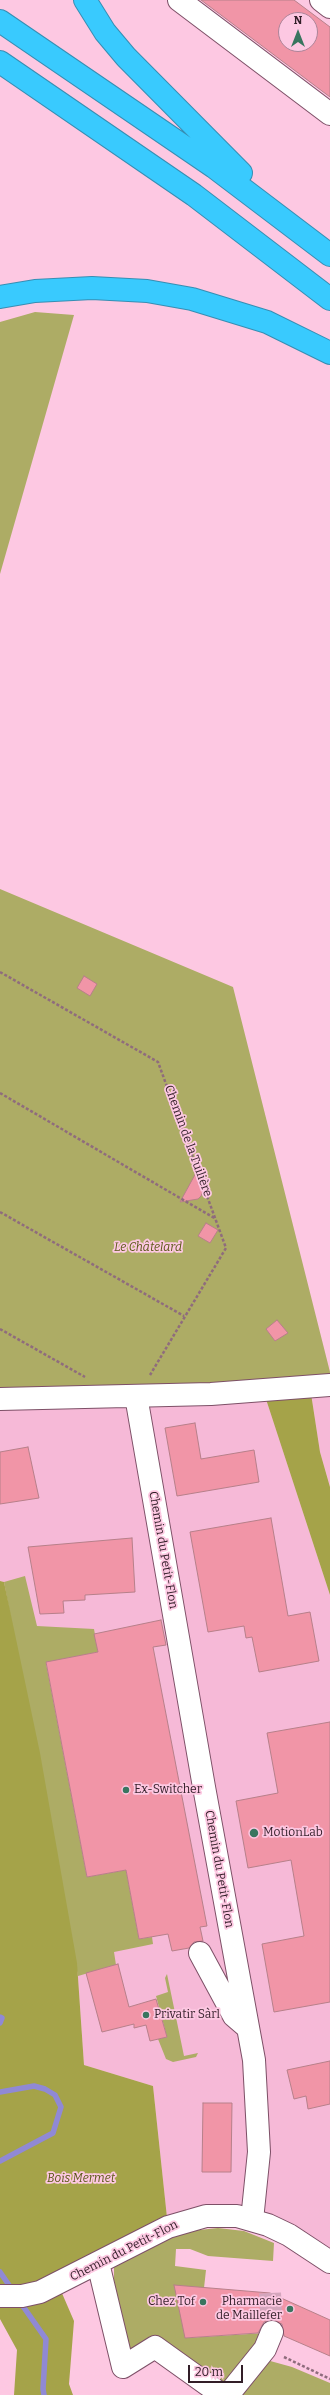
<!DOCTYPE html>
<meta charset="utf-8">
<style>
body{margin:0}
#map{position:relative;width:330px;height:2395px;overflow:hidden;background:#fdc8e2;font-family:Bitter,serif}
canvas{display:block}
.north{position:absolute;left:278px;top:12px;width:40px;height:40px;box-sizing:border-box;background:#fdc8e2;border:1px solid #ac8498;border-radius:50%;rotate:0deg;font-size:11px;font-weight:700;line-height:16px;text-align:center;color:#321e28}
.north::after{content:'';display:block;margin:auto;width:14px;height:18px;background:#39755f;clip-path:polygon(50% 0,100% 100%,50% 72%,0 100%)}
.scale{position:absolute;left:188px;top:2365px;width:55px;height:18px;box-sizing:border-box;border:2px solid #321e28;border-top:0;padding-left:5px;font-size:12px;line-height:14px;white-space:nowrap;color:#321e28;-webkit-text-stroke:3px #fdc8e2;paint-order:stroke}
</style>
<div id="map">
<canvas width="330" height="2395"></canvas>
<div class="north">N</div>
<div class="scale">20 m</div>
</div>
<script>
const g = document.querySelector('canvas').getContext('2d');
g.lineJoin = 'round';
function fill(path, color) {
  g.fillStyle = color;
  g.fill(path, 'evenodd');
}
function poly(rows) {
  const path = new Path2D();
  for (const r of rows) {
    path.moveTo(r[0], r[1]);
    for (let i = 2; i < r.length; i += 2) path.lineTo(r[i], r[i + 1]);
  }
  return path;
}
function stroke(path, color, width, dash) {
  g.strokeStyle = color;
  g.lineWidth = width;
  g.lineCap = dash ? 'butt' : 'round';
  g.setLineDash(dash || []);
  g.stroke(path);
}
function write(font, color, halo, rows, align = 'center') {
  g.font = font + ' Bitter,serif';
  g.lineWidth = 3.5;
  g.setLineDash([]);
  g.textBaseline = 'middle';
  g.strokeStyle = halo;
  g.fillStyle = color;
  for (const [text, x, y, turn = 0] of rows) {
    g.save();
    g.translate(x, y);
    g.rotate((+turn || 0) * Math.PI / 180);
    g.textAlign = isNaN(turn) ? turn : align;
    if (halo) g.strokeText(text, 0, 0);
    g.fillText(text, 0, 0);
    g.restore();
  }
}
const built = poly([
 [310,1387,330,1387,330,1486,320,1452],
 [263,1390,330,1595,330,2262,268,2225,168,2227,153,2086,84,2065,77,1963,4,1582,0,1581,0,1399]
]);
const green = poly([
 [35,312,74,315,0,574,0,322],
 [0,889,233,987,330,1372,330,1385,0,1399],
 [25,1576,37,1626,94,1629,98,1652,46,1663,87,1877,126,1870,139,1939,152,1937,153,1944,114,1952,116,1965,78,1976,4,1582],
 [167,1974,184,2056,198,2053,196,2057,173,2062,166,2059,158,2039,167,2037,156,1996,168,1992,165,1978],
 [218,2228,244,2231,274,2243,273,2261,208,2256,190,2249,176,2249,175,2266,206,2270,204,2288,185,2338,265,2333,228,2392,160,2343,128,2360,114,2292,114,2265,178,2235,189,2231],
 [263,2359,292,2367,330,2383,330,2395,237,2395]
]);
const forest = poly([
 [310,1387,320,1452,330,1487,330,1595,263,1390],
 [0,1581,4,1582,40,1753,77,1963,84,2065,153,2086,168,2227,58,2284,74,2321,69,2384,73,2395,14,2395,17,2350,0,2319]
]);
const stream = poly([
 [0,2017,2,2018,0,2023],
 [0,2092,34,2086,45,2089,55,2095,61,2107,53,2133,0,2161],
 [0,2272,13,2291],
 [20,2302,46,2339,43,2389,44,2395]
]);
const building = poly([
 [201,0,294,0,330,27,330,97,201,0],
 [286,20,310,20,310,44,286,44,286,20],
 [84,976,97,984,90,996,77,988,84,976],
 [197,1171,204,1189,201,1196,198,1199,180,1202,197,1171],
 [206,1223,218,1230,210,1243,198,1236,206,1223],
 [277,1320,288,1333,275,1341,266,1329,277,1320],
 [195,1423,201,1459,254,1450,259,1482,177,1496,165,1428,195,1423],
 [28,1447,39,1498,0,1504,0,1452,28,1447],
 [271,1518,288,1616,310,1612,319,1661,259,1672,252,1637,246,1638,244,1626,208,1632,190,1532,271,1518],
 [132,1538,135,1592,85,1595,85,1600,63,1601,64,1613,40,1614,28,1547,132,1538],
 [161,1620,166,1645,153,1647,207,1926,200,1927,203,1941,194,1942,189,1948,172,1951,168,1934,139,1939,126,1870,87,1877,46,1662,98,1652,94,1634,161,1620],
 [330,1722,330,2002,274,2012,262,1944,304,1936,291,1860,248,1868,236,1801,278,1793,267,1733,330,1722],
 [118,1964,129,2007,156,1999,167,2037,150,2041,146,2025,134,2028,134,2024,102,2032,86,1973,118,1964],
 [330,2061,330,2104,308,2109,306,2096,294,2099,287,2070,330,2061],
 [203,2103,232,2103,231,2172,202,2172,203,2103],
 [174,2285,270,2293,330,2320,330,2356,284,2336,282,2324,271,2320,264,2322,258,2333,185,2338,174,2285]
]);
const minorTunnel = poly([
 [270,2293,272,2332]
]);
const path = poly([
 [0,972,158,1062,226,1248,150,1375],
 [0,1093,216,1219],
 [0,1212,184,1316],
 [0,1329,85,1377],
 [284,2357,330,2379]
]);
const minor = poly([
 [179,0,330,114],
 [321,0,330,7],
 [136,1396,204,1787,254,2060,259,2152,252,2220],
 [0,1399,211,1394,330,1385],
 [200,1953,234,2016,248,2028],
 [98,2263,123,2367,155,2347,222,2395],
 [0,2296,22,2296,40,2292,168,2227,206,2216,237,2216,268,2225,289,2235,330,2262],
 [228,2395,265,2349,272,2332]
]);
const highway = poly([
 [85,0,105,32,126,57,241,173],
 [0,21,214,167,330,255],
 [0,62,194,195,330,299],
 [0,297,35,291,92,288,147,291,192,299,267,322,330,353]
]);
const markers = [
 [126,1790,4,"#39755f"],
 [254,1833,5,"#39755f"],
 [146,2015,4,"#39755f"],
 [203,2302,4,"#39755f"],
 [290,2309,4,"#39755f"]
];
const streetNames = [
 ["Chemin de la Tuilière",188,1141,70],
 ["Chemin du Petit-Flon",163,1550,80],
 ["Chemin du Petit-Flon",219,1869,80],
 ["Chemin du Petit-Flon",124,2251,-27]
];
const parkNames = [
 ["Le Châtelard",148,1248],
 ["Bois Mermet",81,2179]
];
const poiNames = [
 ["Ex-Switcher",134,1790],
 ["MotionLab",263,1833],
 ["Privatir Sàrl",154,2015],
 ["Chez Tof",195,2302,"right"],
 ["Pharmacie",282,2302,"right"],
 ["de Maillefer",282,2316,"right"]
];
fill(built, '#f6b9d7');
fill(green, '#adac65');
fill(forest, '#a5a349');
stroke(stream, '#9089d5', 5.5);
fill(building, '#f195a7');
stroke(building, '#b7808a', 1);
stroke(minorTunnel, '#d4a6bd', 22, [22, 11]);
stroke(minor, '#7d5067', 24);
stroke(highway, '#378eb3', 24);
stroke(path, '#8f6c7d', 2.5, [3, 2]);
stroke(minor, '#fff', 22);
stroke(highway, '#39cafe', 22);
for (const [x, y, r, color] of markers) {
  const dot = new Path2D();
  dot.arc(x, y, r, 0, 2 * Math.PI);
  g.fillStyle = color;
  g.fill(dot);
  stroke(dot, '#fdc8e2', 1.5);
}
write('12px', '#321e28', '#fdc8e2', streetNames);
write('italic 12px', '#5a5816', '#fdc8e2', parkNames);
write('12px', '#321e28', '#fdc8e2', poiNames, 'left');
</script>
